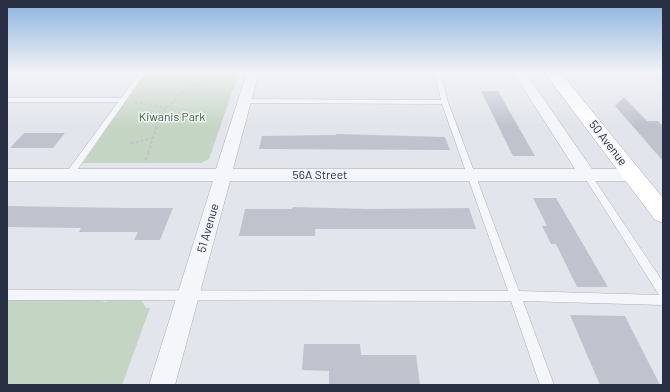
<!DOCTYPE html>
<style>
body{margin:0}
#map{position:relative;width:670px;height:392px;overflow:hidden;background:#e2e5eb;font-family:Barlow,sans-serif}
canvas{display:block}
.frame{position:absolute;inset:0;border:8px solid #293044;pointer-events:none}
</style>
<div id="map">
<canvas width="670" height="392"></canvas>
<div class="frame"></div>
</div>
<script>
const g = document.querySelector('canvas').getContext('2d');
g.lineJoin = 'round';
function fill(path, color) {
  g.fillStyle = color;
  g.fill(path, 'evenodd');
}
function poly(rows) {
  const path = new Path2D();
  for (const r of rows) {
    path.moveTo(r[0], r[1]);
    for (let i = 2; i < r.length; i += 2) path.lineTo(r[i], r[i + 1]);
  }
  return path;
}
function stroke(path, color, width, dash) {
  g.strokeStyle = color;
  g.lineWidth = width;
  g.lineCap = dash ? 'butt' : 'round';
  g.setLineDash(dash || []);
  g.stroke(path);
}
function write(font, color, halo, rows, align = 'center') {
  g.font = font + ' Barlow,sans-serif';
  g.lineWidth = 3;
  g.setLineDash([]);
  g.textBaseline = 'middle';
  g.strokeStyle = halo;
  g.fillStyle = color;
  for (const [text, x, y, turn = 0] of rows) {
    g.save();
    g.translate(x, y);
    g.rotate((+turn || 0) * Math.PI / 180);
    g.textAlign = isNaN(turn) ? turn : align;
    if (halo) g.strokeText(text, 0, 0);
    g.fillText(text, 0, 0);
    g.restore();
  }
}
const green = poly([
 [146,72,239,72,209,159,201,163,83,163],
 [7,293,86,297,105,302,124,295,137,295,142,301,146,308,150,308,122,385,7,385]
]);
const building = poly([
 [481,91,498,91,535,156,513,156],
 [624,97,647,121,658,121,663,126,663,161,615,106],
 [24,133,65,133,53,148,10,148],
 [336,134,445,137,450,150,259,149,262,136,336,135],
 [533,198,556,198,608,287,577,287,556,244,551,244,542,226,547,226],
 [7,206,122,208,173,208,160,240,134,240,138,232,79,232,81,228,7,227],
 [293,207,368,209,469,208,476,229,315,229,315,236,239,236,245,209,292,209],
 [570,315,625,316,660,385,600,385],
 [304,344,360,344,361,355,416,355,420,385,329,385,329,371,302,370]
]);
const pathFar1 = poly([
 [192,85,197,77,207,72],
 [135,102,166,108],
 [131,143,153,138],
 [148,153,158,123,166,108,192,85,212,79,218,72]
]);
const path = poly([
 [145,160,149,152]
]);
const lane = poly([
 [140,72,146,72,72,177,69,178,66,177,65,175,66,173,118,102,7,102,7,98,121,98,140,72],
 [434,72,440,72,448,102,519,291,659,295,583,175,587,172,590,173,663,282,663,305,523,301,554,385,540,385,511,301,7,300,7,290,508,291,442,104,245,103,242,101,245,99,441,100,434,72]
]);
const street = poly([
 [247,72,259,72,233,169,575,169,513,72,525,72,592,169,633,169,639,171,642,175,639,179,633,181,230,181,175,385,149,385,213,181,7,181,7,169,216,169,247,72]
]);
const primary = poly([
 [544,72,560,72,663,198,663,223,655,220,544,72]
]);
const parkNames = [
 ["Kiwanis Park",172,117]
];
const streetNames = [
 ["50 Avenue",608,143,52],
 ["56A Street",320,175],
 ["51 Avenue",208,228,-74]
];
fill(green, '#c5d5c3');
fill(building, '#bfc3ce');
stroke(lane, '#aaafb9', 1);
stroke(street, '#aaafb9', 1);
stroke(primary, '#a0a7b8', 1);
stroke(pathFar1, '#c0c3ca', 2, [2.5, 2.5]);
stroke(path, '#c0c3ca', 2.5, [3, 3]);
fill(lane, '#f5f6f9');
fill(street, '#f5f6f9');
fill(primary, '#fff');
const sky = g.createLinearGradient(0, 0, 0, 127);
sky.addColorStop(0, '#89b2dd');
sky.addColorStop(0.57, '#f2f3f6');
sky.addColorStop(1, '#f2f3f600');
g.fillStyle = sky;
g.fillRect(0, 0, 670, 127);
write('12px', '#396135', '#f2f4f8', parkNames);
write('12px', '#293044', '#f2f4f8', streetNames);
</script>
